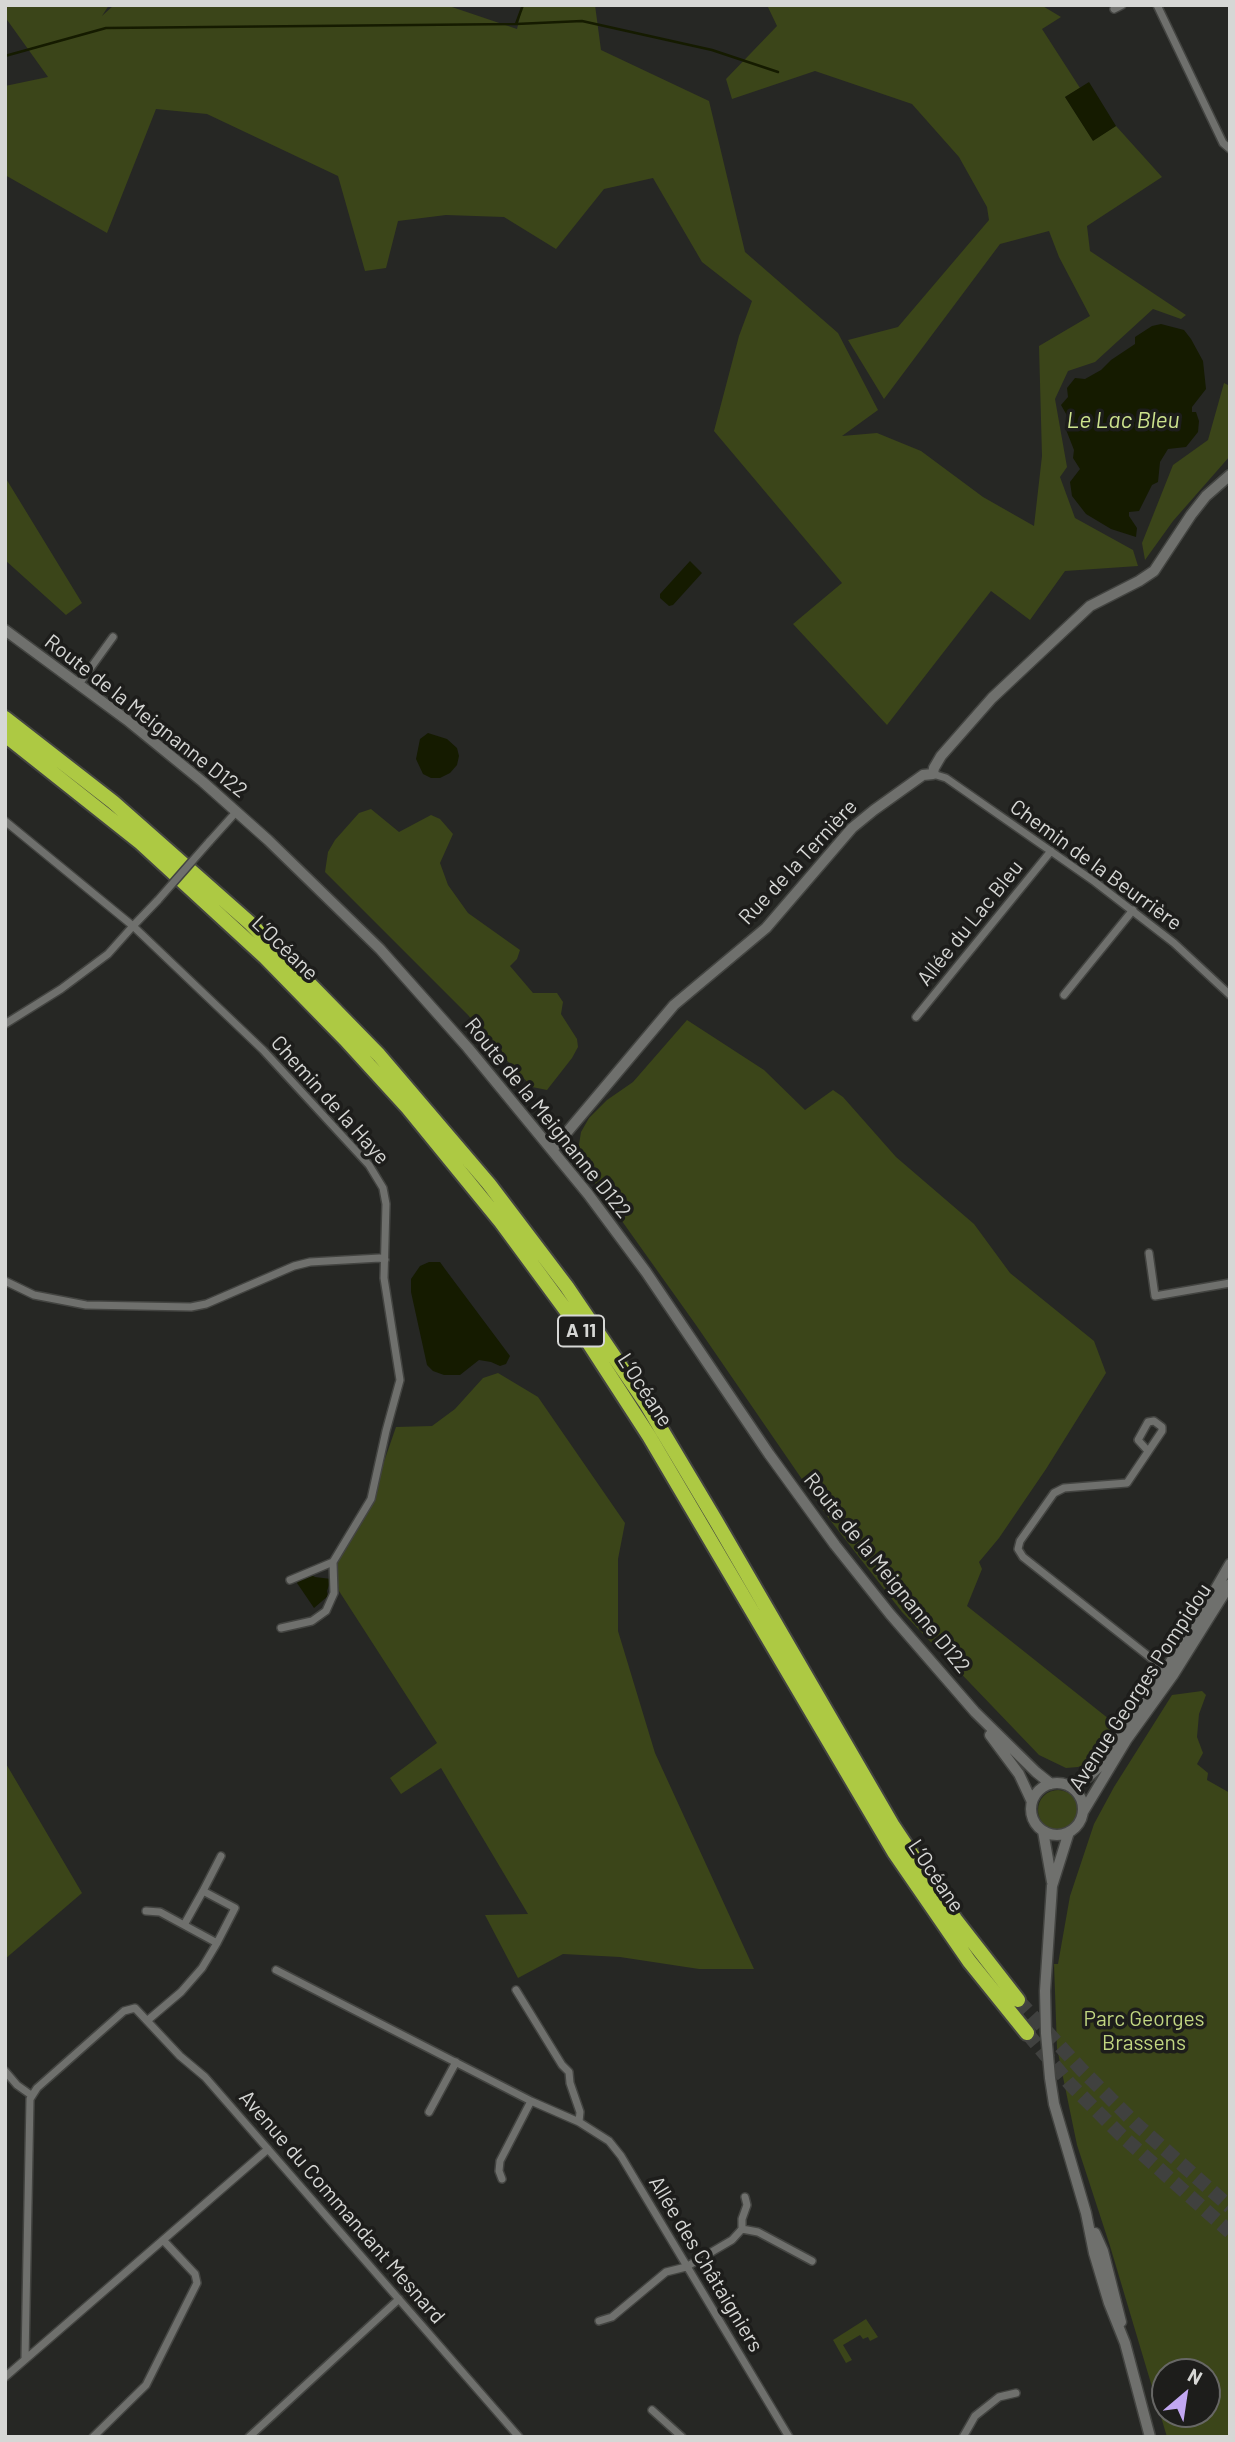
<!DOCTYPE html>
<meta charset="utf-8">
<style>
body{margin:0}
#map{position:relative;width:1235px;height:2442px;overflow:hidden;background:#262724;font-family:Barlow,sans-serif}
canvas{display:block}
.frame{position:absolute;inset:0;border:7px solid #d6d7d5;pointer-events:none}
.north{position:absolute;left:1151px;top:2358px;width:70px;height:70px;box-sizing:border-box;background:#1d1d1b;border:2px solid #676765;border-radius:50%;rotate:29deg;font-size:19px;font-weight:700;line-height:28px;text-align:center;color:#d6d7d5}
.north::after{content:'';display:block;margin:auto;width:24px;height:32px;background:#c2a7f2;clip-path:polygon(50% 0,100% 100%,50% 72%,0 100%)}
</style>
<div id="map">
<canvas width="1235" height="2442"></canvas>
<div class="frame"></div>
<div class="north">N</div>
</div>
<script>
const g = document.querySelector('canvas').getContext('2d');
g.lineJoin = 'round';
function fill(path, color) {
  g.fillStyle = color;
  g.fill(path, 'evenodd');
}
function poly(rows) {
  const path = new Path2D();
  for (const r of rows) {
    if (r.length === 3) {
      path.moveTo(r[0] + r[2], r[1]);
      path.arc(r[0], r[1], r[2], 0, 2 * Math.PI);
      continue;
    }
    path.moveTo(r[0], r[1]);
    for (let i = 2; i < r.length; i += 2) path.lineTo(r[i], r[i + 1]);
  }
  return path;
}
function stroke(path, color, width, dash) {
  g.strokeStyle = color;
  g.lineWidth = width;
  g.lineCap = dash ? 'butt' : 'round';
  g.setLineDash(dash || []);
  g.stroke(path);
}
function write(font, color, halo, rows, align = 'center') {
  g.font = font + ' Barlow,sans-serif';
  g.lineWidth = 7;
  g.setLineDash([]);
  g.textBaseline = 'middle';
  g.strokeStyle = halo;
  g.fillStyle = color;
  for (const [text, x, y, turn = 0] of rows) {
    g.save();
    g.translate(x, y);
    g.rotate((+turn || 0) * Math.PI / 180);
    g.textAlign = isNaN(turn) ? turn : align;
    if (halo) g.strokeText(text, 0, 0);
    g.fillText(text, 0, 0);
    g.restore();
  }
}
const green = poly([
 [5,5,109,5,102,16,114,5,446,5,517,29,522,8,518,5,595,5,601,50,709,101,745,252,838,333,878,410,842,436,877,433,921,451,983,497,1034,526,1042,456,1039,346,1090,316,1059,257,1049,231,1000,244,884,399,848,340,898,327,989,220,987,207,959,157,912,104,815,71,732,99,726,79,777,26,767,5,1041,5,1061,17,1042,29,1080,88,1065,97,1093,140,1116,126,1162,177,1087,226,1090,251,1186,315,1181,319,1153,309,1095,362,1068,371,1055,399,1067,467,1060,477,1075,518,1133,550,1138,566,1065,571,1030,620,991,591,887,725,793,624,842,583,714,431,739,336,752,301,702,262,653,178,604,189,556,249,504,217,446,215,398,221,386,268,365,271,338,176,207,114,156,109,107,233,5,175,5,86,48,77,5,17],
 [1224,383,1230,386,1230,456,1173,521,1145,560,1142,543,1173,465,1208,440],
 [5,477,82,603,66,615,5,560],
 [371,809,399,832,431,815,440,819,453,834,440,863,448,885,468,913,520,950,517,959,510,966,533,993,557,993,563,1002,561,1014,577,1039,578,1047,572,1058,547,1090,532,1087,496,1049,468,1015,325,872,328,852,335,840,359,813],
 [687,1020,764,1070,805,1110,833,1090,843,1097,896,1157,974,1224,1010,1273,1094,1341,1106,1373,1046,1469,999,1538,979,1562,982,1569,967,1606,1114,1723,1099,1754,1091,1762,1078,1767,1066,1768,1039,1755,902,1612,830,1520,696,1325,587,1172,578,1151,581,1132,589,1118,607,1100,633,1082],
 [498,1373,538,1397,625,1523,618,1559,618,1631,655,1753,754,1969,699,1969,620,1957,563,1954,518,1978,485,1915,528,1914,441,1768,401,1794,390,1778,437,1743,339,1591,333,1562,371,1499,396,1427,432,1426,455,1409,483,1378],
 [1202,1691,1206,1695,1199,1714,1197,1737,1203,1753,1197,1764,1208,1773,1207,1780,1230,1793,1230,2437,1167,2437,1110,2246,1077,2145,1057,2048,1054,1964,1058,1964,1070,1896,1094,1824,1114,1787,1172,1695],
 [1165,2372,1207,2372,1207,2414,1165,2414],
 [5,1762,82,1893,5,1959],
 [1058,1810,20],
 [866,2319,878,2337,870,2341,868,2337,863,2339,860,2335,843,2345,852,2360,846,2363,833,2340]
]);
const water = poly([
 [1089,82,1116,126,1093,141,1065,97],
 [1161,324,1184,330,1191,339,1203,361,1206,389,1192,407,1192,412,1196,412,1199,421,1198,432,1186,447,1168,449,1160,462,1158,482,1152,485,1139,511,1129,512,1129,516,1137,528,1136,537,1111,529,1086,514,1072,496,1070,482,1080,469,1073,458,1074,450,1065,427,1069,419,1061,405,1068,397,1067,388,1075,378,1085,379,1101,370,1111,360,1135,344,1135,337,1152,326],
 [690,561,702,573,673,605,669,606,660,598,660,594],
 [428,733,447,739,457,748,459,756,457,765,450,773,440,778,431,778,423,774,416,759,420,739],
 [429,1262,440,1262,445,1269,510,1356,506,1364,500,1366,491,1362,479,1360,460,1375,444,1375,433,1371,427,1365,411,1292,411,1279,420,1266],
 [310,1574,315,1577,331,1579,327,1591,328,1596,314,1608,297,1583,302,1576]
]);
const stream = poly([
 [516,24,582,21,712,50,778,72],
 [5,56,106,28,516,24,523,5]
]);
const motorwayTunnel = poly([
 [1018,2000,1081,2069,1134,2122,1230,2207],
 [1027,2033,1070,2084,1121,2135,1230,2232]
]);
const minor = poly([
 [1157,5,1223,143,1230,149],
 [1114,9,1122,5],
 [79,684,113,637],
 [933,774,946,778,1095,882,1174,943,1230,995],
 [5,821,133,926,108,954,61,989,5,1024],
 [209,842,237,811],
 [158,900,133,926,263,1050,369,1165,383,1188,386,1204,384,1278,400,1380,386,1431,371,1499,333,1562,334,1593,326,1611,312,1621,281,1628],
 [1064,995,1133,910],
 [916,1017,1051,851],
 [1149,1253,1155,1296,1230,1283],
 [5,1281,34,1295,86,1305,191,1307,206,1304,294,1266,310,1262,380,1258,385,1260],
 [1148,1451,1138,1440,1148,1422,1154,1421,1162,1427,1162,1431,1127,1483,1064,1488,1054,1493,1020,1541,1018,1549,1023,1557,1166,1670],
 [290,1580,333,1562],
 [146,1911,160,1912,217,1943,202,1968,181,1992,148,2020],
 [184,1925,203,1891],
 [217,1943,235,1908,203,1891,221,1856],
 [276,1970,531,2101,579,2122,609,2141,621,2156,789,2437],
 [516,1990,562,2065,569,2072,570,2083,580,2112,579,2122],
 [5,2071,17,2085,31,2095],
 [429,2112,456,2062],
 [502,2179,499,2171,500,2161,531,2101],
 [742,2229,742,2219,747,2205,745,2197],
 [599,2321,612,2317,666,2272,686,2267,732,2240,742,2229,758,2232,812,2261],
 [25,2359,30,2099,37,2088,124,2011,135,2008,180,2056,205,2077,519,2437],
 [5,2377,268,2149],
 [652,2410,682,2437],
 [93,2437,146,2385,197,2283,195,2274,163,2240],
 [249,2437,399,2299],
 [963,2437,975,2416,999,2397,1016,2393]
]);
const tertiary = poly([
 [5,630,127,720,203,782,268,840,380,949,468,1048,588,1194,646,1272,769,1454,835,1545,890,1614,975,1712,1036,1772,1051,1784],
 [552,1150,674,1005,766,928,852,828,874,810,923,775,933,774,934,768,941,756,992,698,1090,606,1139,581,1154,571,1191,515,1206,496,1230,475],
 [990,1735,1019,1774,1032,1802],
 [1057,1809,26],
 [1067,1785,1088,1777,1101,1765,1192,1630,1230,1564],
 [1083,1812,1127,1739,1173,1675,1230,1584],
 [1043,1831,1052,1882],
 [1069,1832,1052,1886,1045,1991,1046,2033,1050,2078,1054,2104,1086,2213,1094,2253,1109,2303,1125,2343,1150,2437],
 [1095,2233,1103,2251,1121,2322]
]);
const motorway = poly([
 [5,718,113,802,251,924,379,1055,489,1184,567,1287,645,1402,716,1521,893,1826,955,1919,1018,2000],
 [5,735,141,843,265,957,345,1039,408,1108,501,1222,579,1328,649,1436,894,1852,969,1961,1027,2033]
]);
const minorBridge = poly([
 [158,900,209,842]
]);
const shields = [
 [581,1331,46]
];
const shieldNames = [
 ["A 11",581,1331]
];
const streetNames = [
 ["Route de la Meignanne D122",146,716,38],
 ["Rue de la Ternière",798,862,-47],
 ["Chemin de la Beurrière",1096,865,36],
 ["Allée du Lac Bleu",970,923,-51],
 ["L’Océane",285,948,44],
 ["Chemin de la Haye",330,1100,48],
 ["Route de la Meignanne D122",548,1118,51],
 ["L’Océane",645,1390,57],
 ["Route de la Meignanne D122",887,1573,51],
 ["Avenue Georges Pompidou",1140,1687,-57],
 ["L’Océane",936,1876,56],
 ["Avenue du Commandant Mesnard",342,2207,49],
 ["Allée des Châtaigniers",706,2264,59]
];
const parkNames = [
 ["Parc Georges",1144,2019],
 ["Brassens",1144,2043]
];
const waterNames = [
 ["Le Lac Bleu",1123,420]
];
fill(green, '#3b4519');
fill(water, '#151b00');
stroke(stream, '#151b00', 2.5);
stroke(motorwayTunnel, '#40413f', 14, [14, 7]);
stroke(minor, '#434441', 10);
stroke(tertiary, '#434441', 13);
stroke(motorway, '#434441', 18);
stroke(minor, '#6f706d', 7);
stroke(tertiary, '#6f706d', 10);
stroke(motorway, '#adc943', 14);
stroke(minorBridge, '#434441', 10, []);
stroke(minorBridge, '#6f706d', 7);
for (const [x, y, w] of shields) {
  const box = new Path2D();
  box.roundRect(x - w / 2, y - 15.5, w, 31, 5);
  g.fillStyle = '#1d1d1b';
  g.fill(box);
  stroke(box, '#d6d7d5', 2);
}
write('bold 19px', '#d6d7d5', null, shieldNames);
write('21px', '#d6d7d5', '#1d1d1b', streetNames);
write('21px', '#c0d580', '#1d1d1b', parkNames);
write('italic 23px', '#cce28d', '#1d1d1b', waterNames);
</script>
